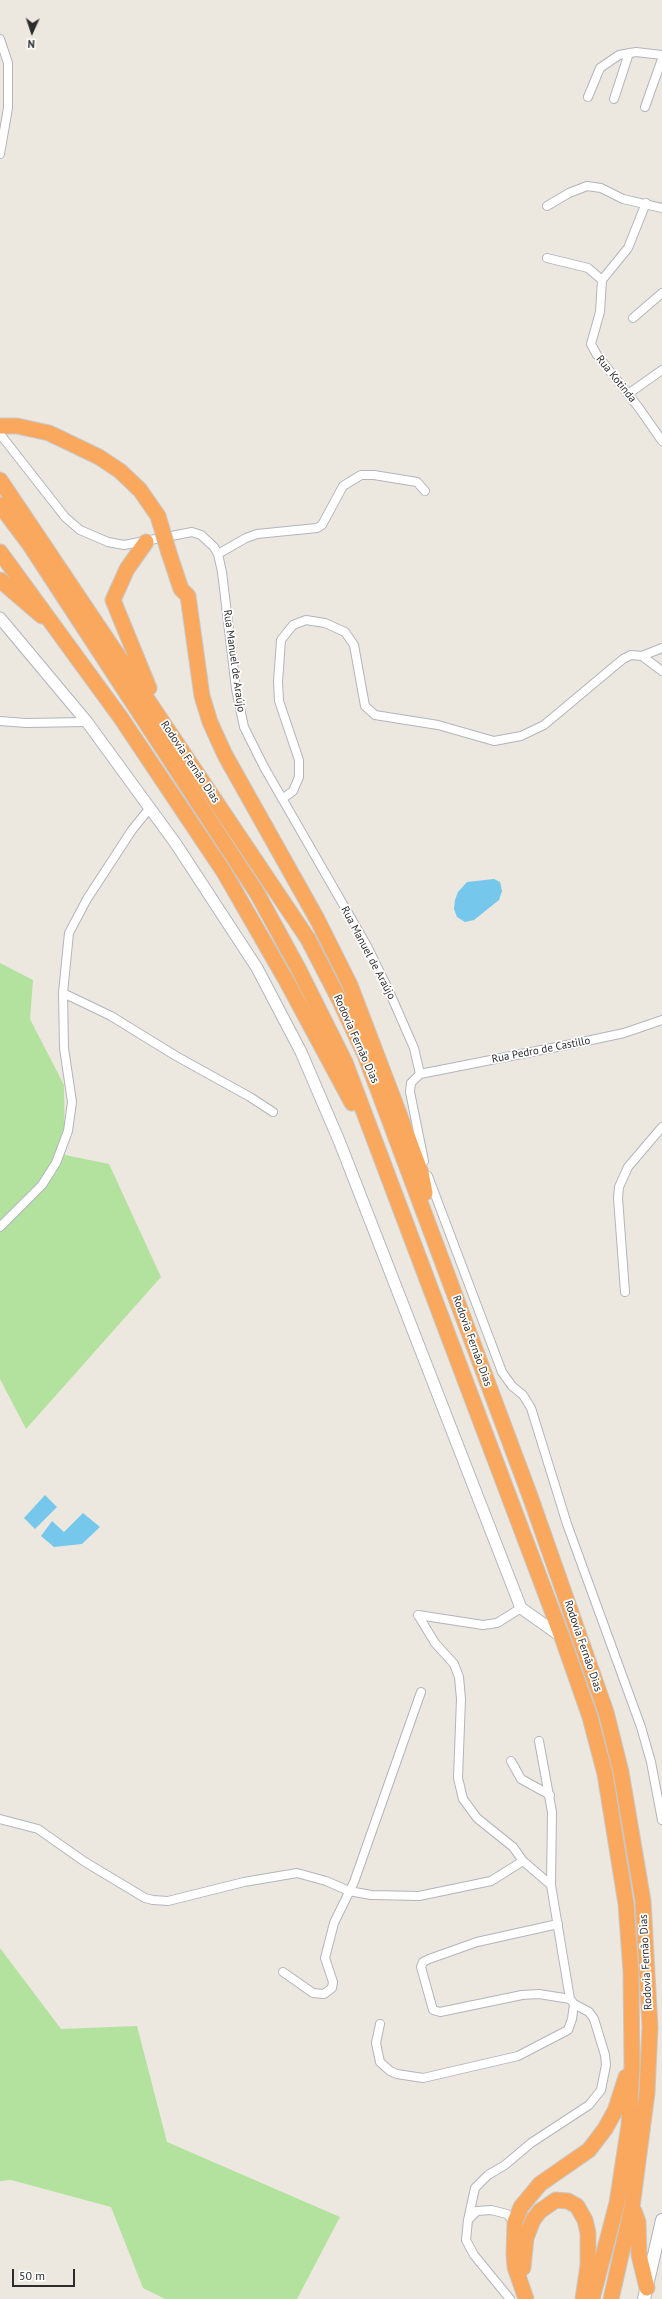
<!DOCTYPE html>
<meta charset="utf-8">
<style>
body{margin:0}
#map{position:relative;width:662px;height:2299px;overflow:hidden;background:#ede8df;font-family:"PT Sans",sans-serif}
canvas{display:block}
.north{position:absolute;left:12px;top:12px;width:40px;height:40px;-webkit-text-stroke:3px #fff;paint-order:stroke;rotate:183deg;font-size:11px;font-weight:700;line-height:16px;text-align:center;color:#2c2c2c}
.north::after{content:'';display:block;margin:auto;width:14px;height:18px;background:#2c2c2c;clip-path:polygon(50% 0,100% 100%,50% 72%,0 100%)}
.scale{position:absolute;left:12px;top:2269px;width:63px;height:18px;box-sizing:border-box;border:2px solid #2c2c2c;border-top:0;padding-left:5px;font-size:12px;line-height:14px;white-space:nowrap;color:#2c2c2c;-webkit-text-stroke:3px #fff;paint-order:stroke}
</style>
<div id="map">
<canvas width="662" height="2299"></canvas>
<div class="north">N</div>
<div class="scale">50 m</div>
</div>
<script>
const g = document.querySelector('canvas').getContext('2d');
g.lineJoin = 'round';
function fill(path, color) {
  g.fillStyle = color;
  g.fill(path, 'evenodd');
}
function poly(rows) {
  const path = new Path2D();
  for (const r of rows) {
    path.moveTo(r[0], r[1]);
    for (let i = 2; i < r.length; i += 2) path.lineTo(r[i], r[i + 1]);
  }
  return path;
}
function stroke(path, color, width, dash) {
  g.strokeStyle = color;
  g.lineWidth = width;
  g.lineCap = dash ? 'butt' : 'round';
  g.setLineDash(dash || []);
  g.stroke(path);
}
function write(font, color, halo, rows, align = 'center') {
  g.font = font + ' "PT Sans",sans-serif';
  g.lineWidth = 3.5;
  g.setLineDash([]);
  g.textBaseline = 'middle';
  g.strokeStyle = halo;
  g.fillStyle = color;
  for (const [text, x, y, turn = 0] of rows) {
    g.save();
    g.translate(x, y);
    g.rotate((+turn || 0) * Math.PI / 180);
    g.textAlign = isNaN(turn) ? turn : align;
    if (halo) g.strokeText(text, 0, 0);
    g.fillText(text, 0, 0);
    g.restore();
  }
}
const green = poly([
 [0,963,33,980,30,1019,64,1085,65,1155,109,1164,161,1277,26,1429,0,1379],
 [0,1948,61,2029,137,2026,167,2142,340,2217,297,2299,165,2299,143,2288,111,2207,11,2180,0,2181]
]);
const water = poly([
 [494,879,500,882,502,891,499,900,474,920,465,922,457,917,454,909,455,900,458,892,467,882],
 [45,1495,57,1507,35,1529,24,1518],
 [83,1513,100,1527,82,1544,54,1547,41,1536,52,1521,64,1532]
]);
const minor = poly([
 [0,39,8,63,8,108,0,154],
 [588,97,600,68,619,55,636,52,662,55],
 [614,99,629,53],
 [645,107,662,59],
 [646,203,628,248,602,280,600,312,591,344,597,355,639,408,662,441],
 [547,206,569,193,587,186,601,188,623,199,662,208],
 [547,258,588,268,602,280],
 [633,318,662,293],
 [628,394,662,370],
 [0,434,65,517,80,530,108,542,124,545,192,532,201,535,214,547,218,554,222,572,236,689,244,727,264,767,367,946,389,991,414,1048,420,1074],
 [218,554,246,538,257,534,317,528,322,525,343,486,361,475,374,475,417,482,425,491],
 [642,656,662,671],
 [0,721,26,723,87,722],
 [282,799,293,791,299,777,299,760,279,701,278,682,281,640,293,625,306,620,325,623,345,632,354,645,365,706,375,715,438,725,494,741,521,736,544,725,623,659,631,655,642,656,662,648],
 [63,993,111,1016,176,1056,250,1097,273,1112],
 [420,1074,411,1083,410,1092,424,1161],
 [420,1074,582,1042,624,1033,662,1020],
 [428,1176,502,1372,512,1386,523,1395,531,1408,567,1524,641,1727,651,1762,662,1820],
 [0,1227,42,1185,56,1163,68,1131,72,1102,64,1048,63,993,69,933,87,899,132,830,149,809],
 [625,1292,618,1198,619,1187,628,1167,662,1127],
 [418,1615,435,1643,454,1664,459,1677,461,1699,458,1778,463,1799,477,1818,513,1847,523,1861,551,1885],
 [418,1615,483,1625,497,1623,521,1608],
 [511,1761,521,1779,550,1795],
 [0,1819,38,1829,85,1862,145,1898,153,1900,168,1901,244,1882,297,1873,326,1881,349,1891,371,1895,419,1896,491,1881,523,1861],
 [558,1924,477,1942,429,1959,423,1962,421,1967,433,2010,440,2012,522,1995,539,1994,570,1999],
 [283,1972,313,1993,324,1994,332,1988,333,1982,325,1958,334,1923,354,1882,421,1692],
 [380,2024,376,2043,380,2062,390,2071,397,2074,423,2078,518,2056,568,2030,572,2019,574,2004],
 [468,2220,477,2211,491,2210,507,2214,515,2224],
 [510,2299,474,2255,466,2240,468,2220,475,2188,488,2175,505,2165,531,2143,589,2105,601,2090,606,2065,605,2055,594,2019,589,2012,574,2004,570,1999,551,1885,552,1812,539,1741]
]);
const tertiary = poly([
 [0,618,87,722,176,844,257,968,301,1052,340,1143,521,1608,562,1637]
]);
const secondary = poly([
 [644,2299,662,2220]
]);
const motorway = poly([
 [0,426,17,426,49,433,99,457,120,471,140,490,158,516],
 [0,480,308,939,339,999,365,1055,530,1496,606,1712,621,1772,643,1901,650,2027,647,2093,632,2207,611,2299],
 [0,505,30,545,257,893,298,968,345,1062,562,1637,590,1717,605,1774,626,1904,631,1972,632,2066,629,2125,617,2203,592,2299],
 [146,542,127,569,113,600,149,688],
 [0,552,121,718,224,872,286,980,352,1103],
 [169,553,181,589,188,596,202,696,210,722,225,755,317,919,350,985,398,1111,421,1173,425,1193],
 [0,580,42,616],
 [634,2211,638,2222,639,2255,647,2288],
 [523,2268,526,2238,533,2220,540,2211,556,2200,568,2201,577,2206,585,2220,588,2233,588,2265,583,2299],
 [526,2299,515,2267,514,2254,515,2222,521,2207,540,2184,589,2150,605,2129,615,2111,626,2077]
]);
const motorwayBridge = poly([
 [158,516,169,553]
]);
const streetNames = [
 ["Rua Kotinda",616,379,51],
 ["Rua Manuel de Araújo",234,661,82],
 ["Rodovia Fernão Dias",190,762,56],
 ["Rua Manuel de Araújo",368,953,62],
 ["Rodovia Fernão Dias",356,1039,66],
 ["Rua Pedro de Castillo",541,1050,-11],
 ["Rodovia Fernão Dias",472,1341,70],
 ["Rodovia Fernão Dias",583,1646,71],
 ["Rodovia Fernão Dias",646,1962,-93]
];
fill(green, '#b2e29d');
fill(water, '#75c7ec');
stroke(minor, '#b2b4bf', 10);
stroke(tertiary, '#b2b4bf', 13);
stroke(secondary, '#b2b4bf', 14);
stroke(motorway, '#c8c8c8', 17);
stroke(minor, '#fff', 8);
stroke(tertiary, '#fff', 11);
stroke(secondary, '#fff', 12);
stroke(motorway, '#faa85d', 15);
stroke(motorwayBridge, '#c8c8c8', 17, []);
stroke(motorwayBridge, '#faa85d', 15);
write('11px', '#2c2c2c', '#fff', streetNames);
</script>
